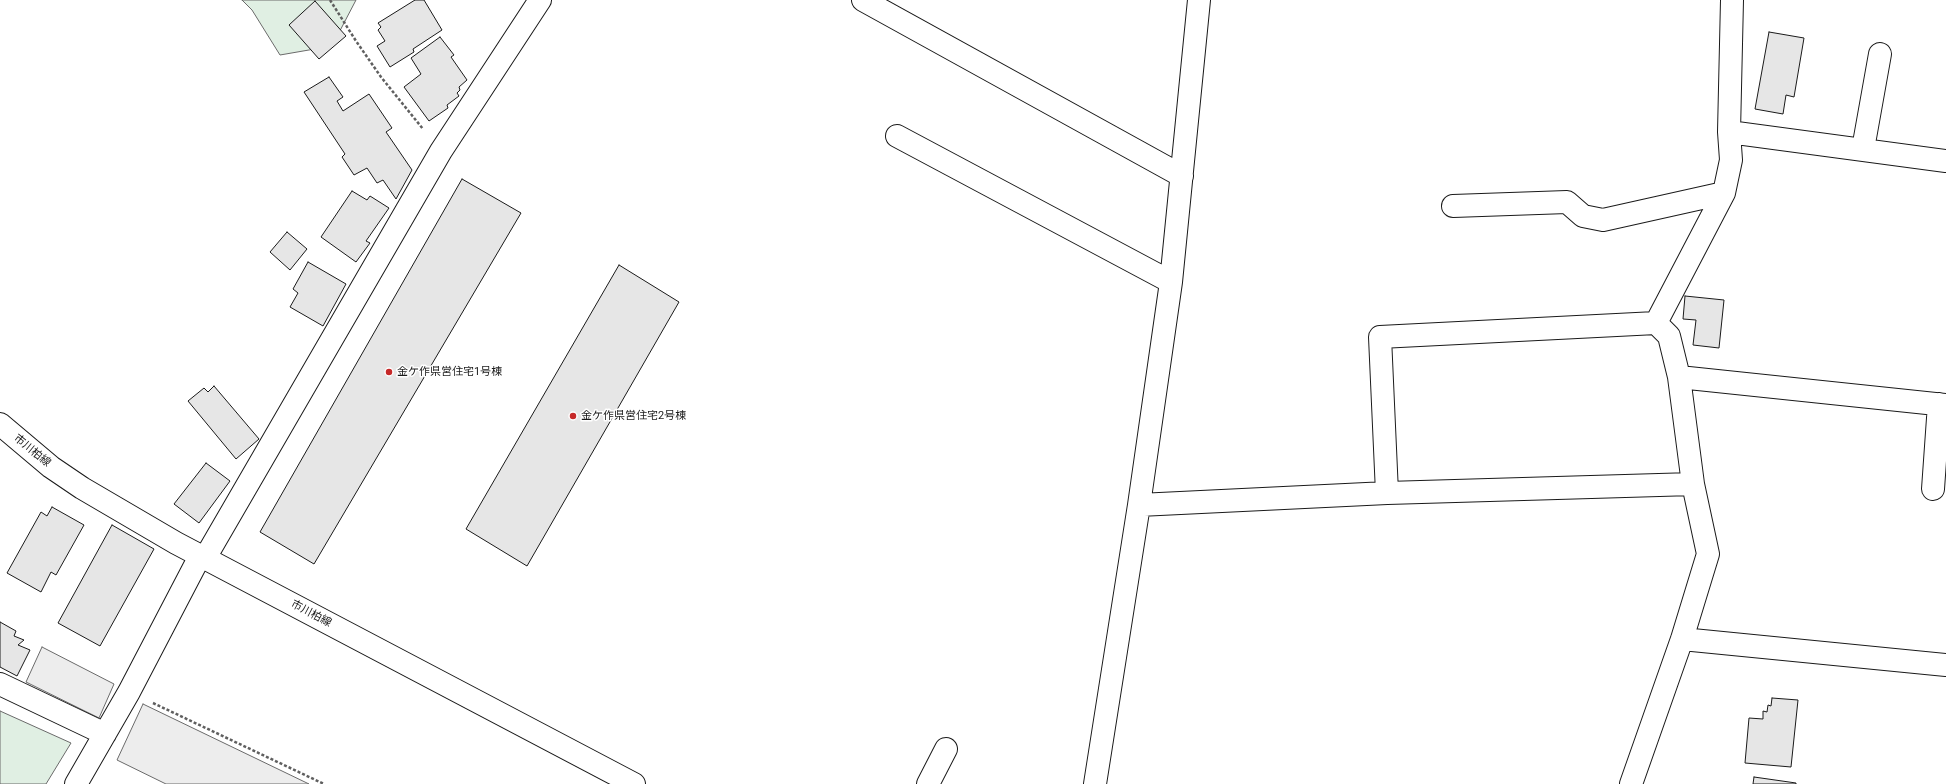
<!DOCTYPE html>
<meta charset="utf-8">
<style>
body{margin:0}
canvas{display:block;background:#fff}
</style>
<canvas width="1946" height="784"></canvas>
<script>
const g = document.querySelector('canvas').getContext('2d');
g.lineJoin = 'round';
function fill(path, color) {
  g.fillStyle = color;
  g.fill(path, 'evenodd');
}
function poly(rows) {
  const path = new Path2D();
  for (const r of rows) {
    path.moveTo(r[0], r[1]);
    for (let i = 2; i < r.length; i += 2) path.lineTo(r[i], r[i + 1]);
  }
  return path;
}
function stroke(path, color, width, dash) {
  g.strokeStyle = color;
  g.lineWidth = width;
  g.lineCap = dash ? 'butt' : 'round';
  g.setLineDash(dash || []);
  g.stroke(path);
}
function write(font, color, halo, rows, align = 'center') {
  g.font = font + ' Roboto,"Noto Sans JP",sans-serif';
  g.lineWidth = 3;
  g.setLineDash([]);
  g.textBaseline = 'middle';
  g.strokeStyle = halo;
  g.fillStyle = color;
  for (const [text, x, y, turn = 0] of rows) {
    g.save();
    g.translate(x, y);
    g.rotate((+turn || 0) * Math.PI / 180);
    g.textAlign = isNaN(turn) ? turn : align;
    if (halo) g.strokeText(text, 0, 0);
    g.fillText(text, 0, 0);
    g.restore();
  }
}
const green = poly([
 [242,0,356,0,332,46,280,55,252,10,242,0],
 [0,711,71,743,46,784,0,784,0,711]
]);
const parking = poly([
 [42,647,114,684,99,718,26,682,42,647],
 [143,704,309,784,166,784,117,760,143,704]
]);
const building = poly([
 [415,0,424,0,442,30,413,49,414,52,390,67,377,46,385,41,378,30,381,27,378,23,415,0],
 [315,1,346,36,319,59,289,25,315,1],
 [1769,32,1804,38,1794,97,1786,95,1783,114,1755,109,1769,32],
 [440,37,454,55,451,57,467,80,459,87,460,90,457,93,459,96,447,105,448,108,429,121,404,87,421,74,411,58,440,37],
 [329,77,343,97,337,101,343,111,369,94,392,128,386,132,412,170,396,199,383,180,377,183,367,168,354,175,342,157,345,154,304,92,329,77],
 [462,179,521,213,314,564,260,532,462,179],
 [352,191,367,200,370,196,389,208,366,241,370,243,356,262,321,237,352,191],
 [287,232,307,249,290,270,270,252,287,232],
 [308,262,346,284,323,326,290,307,298,293,293,289,308,262],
 [619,265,679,302,527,566,466,529,619,265],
 [1685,296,1724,300,1719,348,1693,345,1696,320,1683,319,1685,296],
 [214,386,259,439,236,459,188,401,204,388,208,392,214,386],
 [206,463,230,481,199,523,174,504,206,463],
 [52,507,84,525,56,575,51,572,41,592,7,573,41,512,47,516,52,507],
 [112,525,154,549,100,646,58,623,112,525],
 [0,622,16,631,14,636,24,640,18,645,30,650,17,676,0,667,0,622],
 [1772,698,1798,700,1791,767,1745,763,1749,718,1763,719,1763,711,1767,712,1768,705,1771,706,1772,698],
 [1754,777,1796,783,1796,784,1753,784,1754,777]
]);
const path = poly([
 [330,0,356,41,381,77,423,129],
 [153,703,324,784]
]);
const minor = poly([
 [863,0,1182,176],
 [1729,132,1946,161],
 [897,136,1171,282],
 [1863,149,1880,54],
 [1453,206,1567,202,1583,216,1603,220,1724,193],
 [1679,377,1946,405],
 [1933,489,1939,404],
 [1387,493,1380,337,1656,323],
 [1139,505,1387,493,1693,484],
 [205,558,441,151,540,0],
 [1682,639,1946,665],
 [0,684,105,734],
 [76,784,129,692,200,556],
 [928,784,946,749],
 [1095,784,1139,505,1171,282,1199,0],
 [1631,784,1682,639,1708,554,1693,484,1679,377,1669,336,1656,323,1724,193,1731,160,1729,132,1732,0]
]);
const major = poly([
 [0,424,51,467,82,488,176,543,634,784]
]);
const markers = [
 [389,372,4,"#c62828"],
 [573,416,4,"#c62828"]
];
const poiNames = [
 ["金ケ作県営住宅1号棟",397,372],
 ["金ケ作県営住宅2号棟",581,416]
];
const streetNames = [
 ["市川柏線",32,451,39],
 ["市川柏線",311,614,28]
];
fill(green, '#e0efe3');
stroke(green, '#6a6a6a', 1);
fill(parking, '#ededed');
stroke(parking, '#6a6a6a', 1);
fill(building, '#e6e6e6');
stroke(building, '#1a1a1a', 1);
stroke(minor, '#1a1a1a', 24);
stroke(major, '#1a1a1a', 24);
stroke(path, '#5f5f5f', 2.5, [3, 2]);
stroke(minor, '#fff', 22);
stroke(major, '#fff', 22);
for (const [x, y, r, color] of markers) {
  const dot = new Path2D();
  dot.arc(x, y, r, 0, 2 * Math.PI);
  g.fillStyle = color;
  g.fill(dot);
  stroke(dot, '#fff', 1.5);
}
write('11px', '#1a1a1a', '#fff', poiNames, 'left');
write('11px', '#1a1a1a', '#fff', streetNames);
</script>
